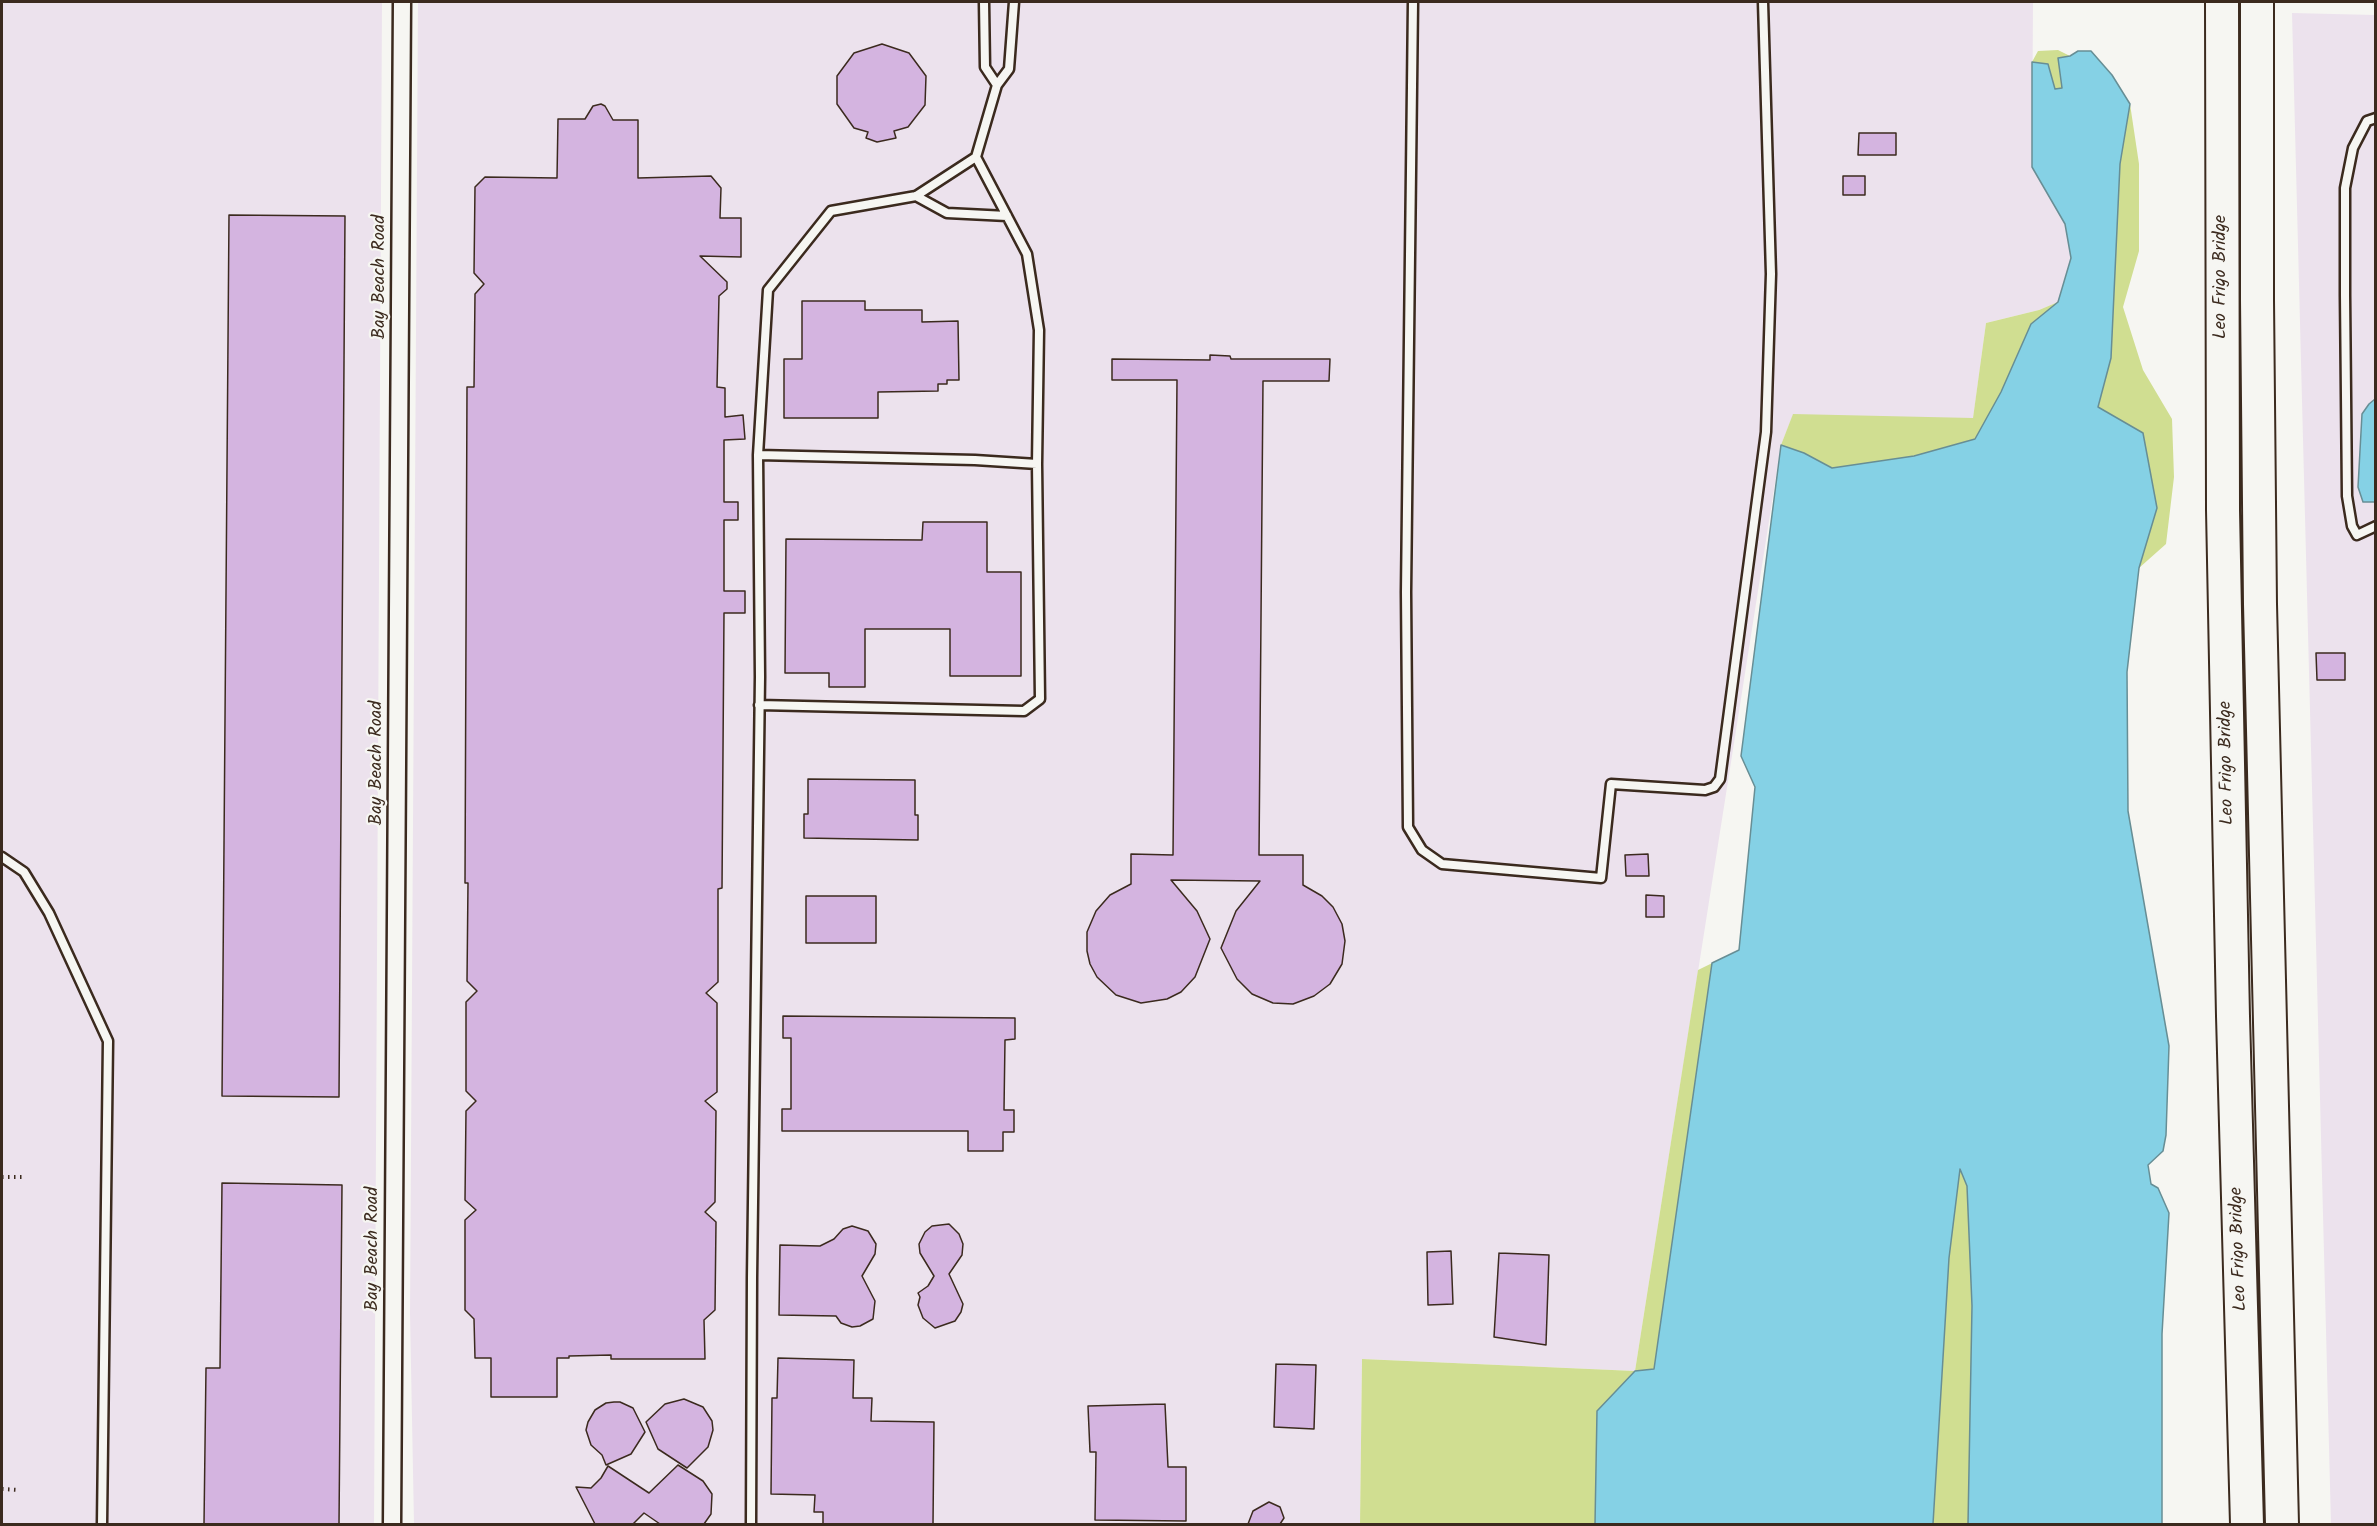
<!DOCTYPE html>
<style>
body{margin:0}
#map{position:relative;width:2377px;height:1526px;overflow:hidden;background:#f6f6f2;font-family:Kalam,sans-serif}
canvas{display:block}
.frame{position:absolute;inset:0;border:3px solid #3b2a1e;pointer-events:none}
</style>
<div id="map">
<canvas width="2377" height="1526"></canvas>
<div class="frame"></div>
</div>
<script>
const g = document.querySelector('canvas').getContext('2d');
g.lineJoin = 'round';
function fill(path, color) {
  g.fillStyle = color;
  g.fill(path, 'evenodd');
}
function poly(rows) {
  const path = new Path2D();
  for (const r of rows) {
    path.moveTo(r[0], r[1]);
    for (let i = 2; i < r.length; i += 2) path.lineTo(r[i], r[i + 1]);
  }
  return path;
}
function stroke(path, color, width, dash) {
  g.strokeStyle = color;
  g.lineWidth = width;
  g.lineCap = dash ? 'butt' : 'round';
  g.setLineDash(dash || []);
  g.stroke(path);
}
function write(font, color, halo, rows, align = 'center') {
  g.font = font + ' Kalam,sans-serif';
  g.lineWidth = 4.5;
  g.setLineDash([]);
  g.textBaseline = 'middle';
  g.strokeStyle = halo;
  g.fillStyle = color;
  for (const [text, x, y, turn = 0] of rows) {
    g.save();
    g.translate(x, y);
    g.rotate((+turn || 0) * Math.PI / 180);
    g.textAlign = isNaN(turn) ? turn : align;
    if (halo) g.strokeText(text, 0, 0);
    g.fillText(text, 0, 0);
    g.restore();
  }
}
const built = poly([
 [2,2,382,2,374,1524,2,1524],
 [418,2,2033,2,2032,167,2065,224,2071,258,2058,302,2039,310,1986,323,1973,419,1793,415,1781,445,1635,1371,1362,1359,1360,1524,414,1524,410,1313],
 [2292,13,2375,15,2375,1524,2331,1524]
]);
const green = poly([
 [2058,50,2070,56,2078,51,2091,51,2112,75,2130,104,2139,164,2139,251,2123,307,2143,370,2172,419,2174,477,2166,544,2139,568,1967,1186,1972,1306,1968,1524,1360,1524,1362,1359,1635,1371,1698,970,1739,950,1755,787,1741,756,1781,445,1793,414,1973,418,1986,323,2039,310,2058,302,2071,258,2065,224,2032,167,2032,62,2038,51]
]);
const water = poly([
 [2078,51,2091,51,2112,75,2130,104,2120,164,2111,358,2098,407,2143,433,2157,508,2139,568,2127,672,2128,811,2169,1046,2166,1135,2163,1151,2148,1165,2151,1184,2158,1188,2169,1213,2162,1334,2162,1524,1968,1524,1972,1306,1967,1186,1960,1169,1949,1258,1933,1524,1595,1524,1597,1411,1635,1371,1654,1369,1712,963,1739,950,1755,787,1741,756,1781,445,1804,453,1832,468,1914,456,1975,439,2001,392,2031,324,2058,302,2071,258,2065,224,2032,167,2032,62,2048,64,2055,89,2062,88,2058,58,2070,56,2078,51],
 [2375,399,2375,502,2363,502,2358,487,2362,414,2369,404,2375,399]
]);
const building = poly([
 [882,44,909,53,926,76,925,105,908,127,894,131,896,138,877,142,866,138,868,132,854,128,837,104,837,76,854,53,882,44],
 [601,104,605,106,613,120,638,120,638,178,711,176,721,188,720,218,741,218,741,257,700,256,727,282,727,289,719,296,717,387,725,388,725,417,743,415,745,439,724,440,724,502,738,502,738,520,724,520,724,591,745,591,745,613,724,613,722,888,718,889,718,982,706,993,717,1003,717,1092,705,1101,716,1111,715,1202,705,1212,716,1222,715,1310,704,1320,705,1359,611,1359,611,1355,569,1356,569,1358,557,1358,557,1397,491,1397,491,1358,475,1358,474,1319,465,1310,465,1220,476,1210,465,1200,466,1111,476,1101,466,1091,466,1002,477,991,467,981,468,883,465,883,467,387,474,387,475,294,484,284,474,273,475,187,485,177,557,178,558,119,585,119,593,106,601,104],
 [1859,133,1896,133,1896,155,1858,155,1859,133],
 [1843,176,1865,176,1865,195,1843,195,1843,176],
 [229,215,345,216,339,1097,222,1096,229,215],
 [802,301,865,301,865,310,922,310,922,322,958,321,959,380,947,380,947,384,938,384,938,391,878,392,878,418,784,418,784,359,802,359,802,301],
 [1210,355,1230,356,1231,359,1330,359,1329,381,1263,381,1259,855,1303,855,1303,885,1322,896,1333,907,1342,924,1345,941,1342,964,1330,984,1314,996,1293,1004,1273,1003,1252,994,1237,979,1221,948,1236,911,1260,881,1171,880,1197,911,1210,939,1195,977,1181,992,1167,999,1141,1003,1116,995,1097,977,1090,964,1087,951,1087,932,1096,911,1110,895,1131,884,1131,854,1173,855,1177,380,1112,380,1112,359,1210,360,1210,355],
 [923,522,987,522,987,572,1021,572,1021,676,950,676,950,629,865,629,865,687,829,687,829,673,785,673,786,539,922,540,923,522],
 [2316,653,2345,653,2345,680,2317,680,2316,653],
 [808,779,915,780,915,815,918,815,918,840,804,838,804,814,808,814,808,779],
 [1648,854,1649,876,1626,876,1625,855,1648,854],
 [1646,895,1664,896,1664,917,1646,917,1646,895],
 [806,896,876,896,876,943,806,943,806,896],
 [783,1016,1015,1018,1015,1039,1005,1040,1004,1110,1014,1110,1014,1132,1003,1132,1003,1151,968,1151,968,1131,782,1131,782,1109,791,1109,791,1038,783,1038,783,1016],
 [222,1183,342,1185,339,1524,204,1524,206,1368,220,1368,222,1183],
 [949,1224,959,1234,963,1244,962,1255,949,1274,963,1304,961,1312,955,1321,935,1328,923,1318,918,1305,920,1297,918,1293,928,1286,934,1276,920,1253,919,1244,925,1232,932,1226,949,1224],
 [852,1226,868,1231,876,1244,875,1254,862,1276,875,1301,873,1319,860,1326,852,1327,841,1323,836,1316,779,1315,780,1245,820,1246,834,1239,843,1229,852,1226],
 [1451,1251,1453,1304,1428,1305,1427,1252,1451,1251],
 [1499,1253,1549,1255,1546,1345,1494,1337,1499,1253],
 [778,1358,854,1360,853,1398,872,1398,871,1421,934,1422,933,1524,823,1524,823,1512,814,1512,815,1495,771,1494,772,1398,777,1398,778,1358],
 [1276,1364,1316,1365,1314,1429,1274,1427,1276,1364],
 [684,1399,703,1407,712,1421,713,1430,708,1447,687,1468,658,1449,646,1422,665,1404,684,1399],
 [614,1402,620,1402,633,1408,645,1432,631,1454,606,1465,602,1455,591,1445,586,1430,588,1422,595,1410,606,1403,614,1402],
 [1165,1404,1168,1467,1186,1467,1186,1521,1095,1520,1096,1452,1090,1452,1088,1406,1165,1404],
 [678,1465,703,1481,712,1494,711,1514,704,1524,660,1524,644,1513,633,1524,595,1524,576,1487,591,1488,601,1478,608,1466,649,1493,678,1465],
 [1269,1502,1280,1507,1284,1518,1280,1524,1248,1524,1253,1511,1269,1502]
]);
const path = poly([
 [2,1177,24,1177],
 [2,1489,19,1490]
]);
const lane = poly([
 [984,2,985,67,997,85,1009,69,1014,2],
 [1413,2,1406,592,1408,827,1422,850,1442,864,1601,878,1611,784,1705,790,1714,787,1720,779,1766,432,1771,274,1763,2],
 [2376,118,2367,121,2353,148,2345,188,2345,295,2347,496,2352,526,2357,535,2376,526],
 [976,157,1027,254,1039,330,1037,464],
 [916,196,947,213,1007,216],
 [758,455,975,460,1037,464,1040,699,1024,711,759,705],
 [2,857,24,872,49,913,108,1041,102,1524],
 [751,1524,752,1277,760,677,758,455,768,290,831,211,916,196,976,157,997,85]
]);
const street = poly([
 [392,1524,402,2]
]);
const highway = poly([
 [2222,2,2223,510,2233,1016,2247,1524],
 [2257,2,2257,300,2260,604,2282,1524]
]);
const streetNames = [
 ["Bay Beach Road",381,277,-90],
 ["Leo Frigo Bridge",2222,277,-90],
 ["Bay Beach Road",378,763,-90],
 ["Leo Frigo Bridge",2228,763,-91],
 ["Bay Beach Road",374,1249,-90],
 ["Leo Frigo Bridge",2240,1249,-92]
];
fill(built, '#ece2ed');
fill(green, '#d0de91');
fill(water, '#85d1e5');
stroke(water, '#678e95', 1.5);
fill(building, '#d4b4e0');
stroke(building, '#3b2a1e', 1.5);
stroke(lane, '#3b2a1e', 13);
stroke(street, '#3b2a1e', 21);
stroke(highway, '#3b2a1e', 36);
stroke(path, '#3b2a1e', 4, [1.5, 4.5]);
stroke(lane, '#f6f6f2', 8);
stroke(street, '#f6f6f2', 16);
stroke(highway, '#f6f6f2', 32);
write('18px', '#3b2a1e', '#f6f6f2', streetNames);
</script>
